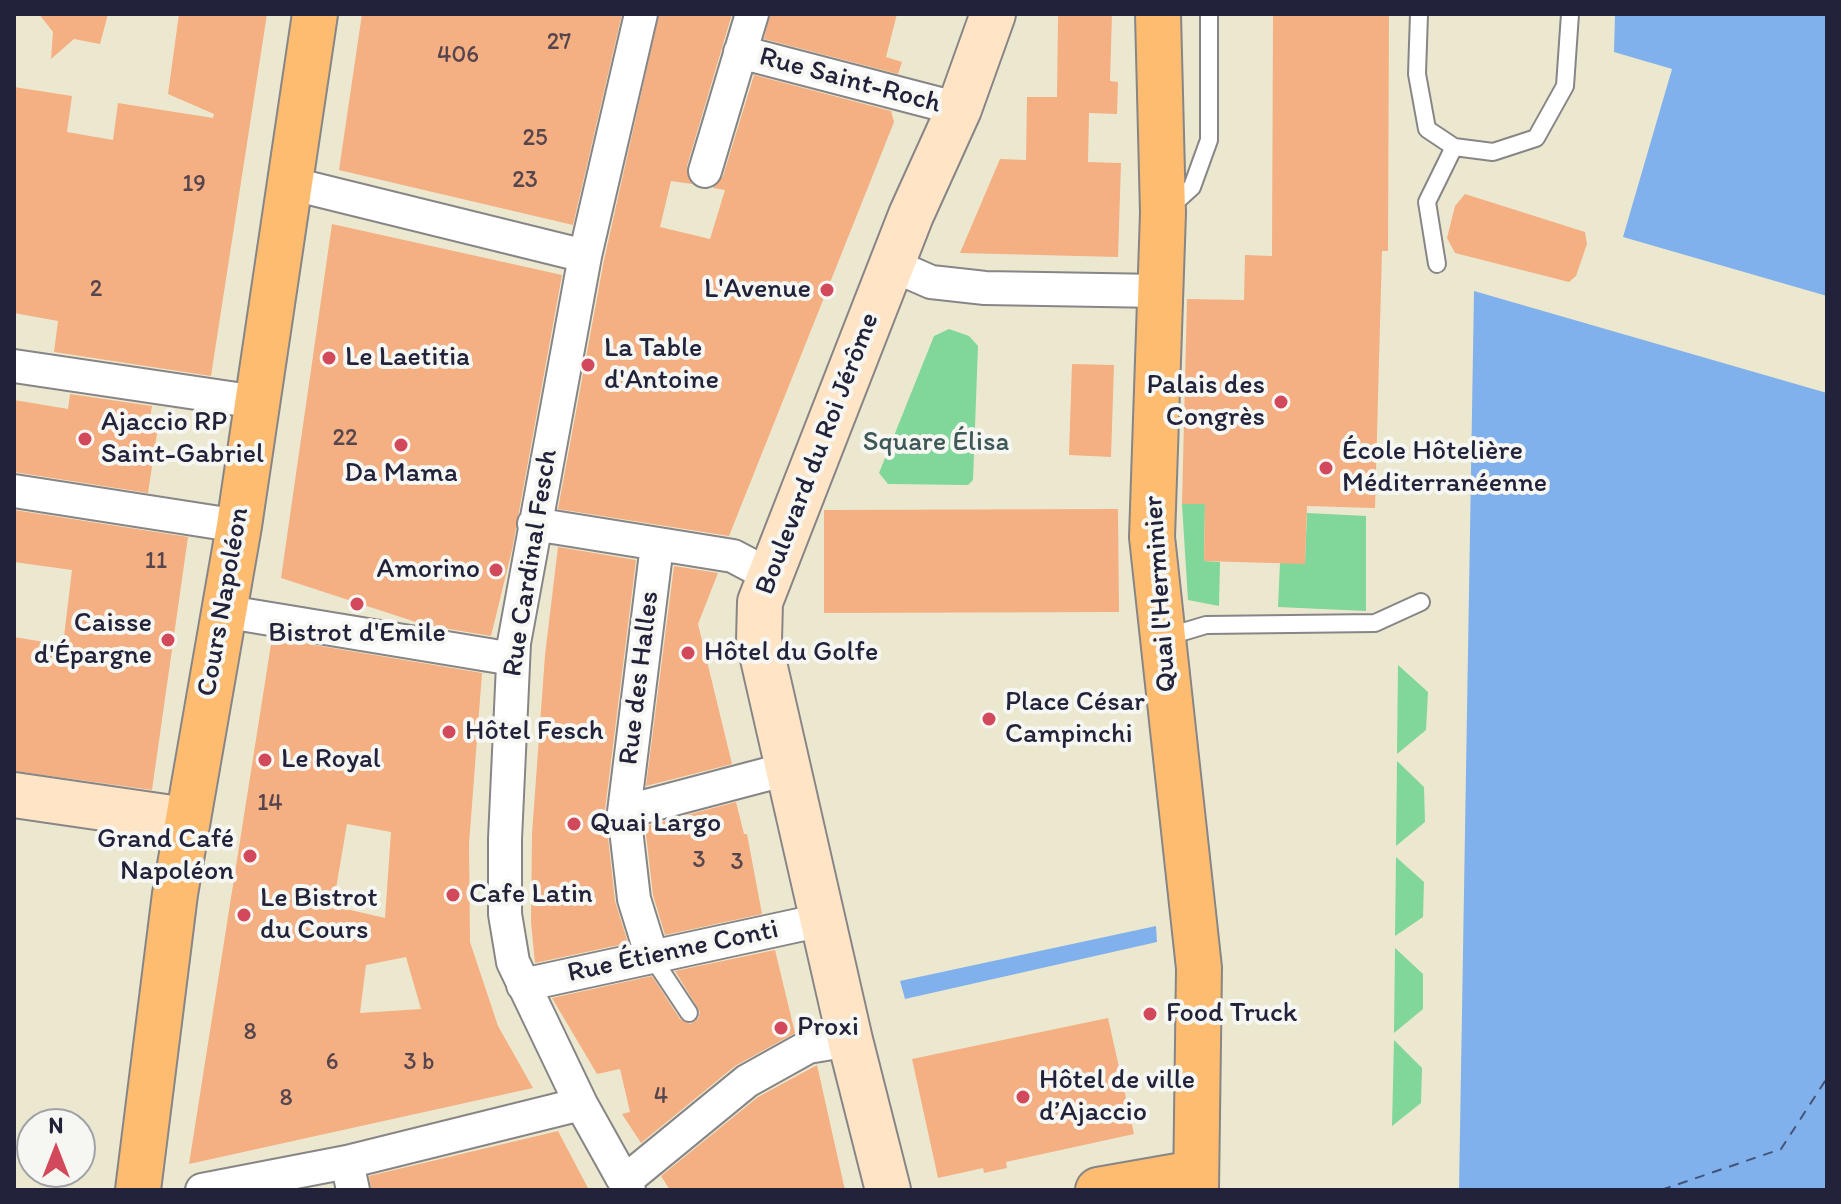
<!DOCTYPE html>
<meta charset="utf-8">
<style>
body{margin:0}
#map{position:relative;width:1841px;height:1204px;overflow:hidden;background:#ece8d0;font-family:Itim,sans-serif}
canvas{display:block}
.frame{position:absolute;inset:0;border:16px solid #22223b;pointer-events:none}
.north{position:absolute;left:16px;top:1108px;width:80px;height:80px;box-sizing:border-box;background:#f6f6f2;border:2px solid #a1a1a9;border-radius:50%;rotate:0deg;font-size:22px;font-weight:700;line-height:32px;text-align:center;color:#22223b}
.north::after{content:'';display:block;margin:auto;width:28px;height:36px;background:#d1495b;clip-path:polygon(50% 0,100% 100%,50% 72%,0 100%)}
</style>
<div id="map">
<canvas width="1841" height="1204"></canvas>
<div class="frame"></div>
<div class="north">N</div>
</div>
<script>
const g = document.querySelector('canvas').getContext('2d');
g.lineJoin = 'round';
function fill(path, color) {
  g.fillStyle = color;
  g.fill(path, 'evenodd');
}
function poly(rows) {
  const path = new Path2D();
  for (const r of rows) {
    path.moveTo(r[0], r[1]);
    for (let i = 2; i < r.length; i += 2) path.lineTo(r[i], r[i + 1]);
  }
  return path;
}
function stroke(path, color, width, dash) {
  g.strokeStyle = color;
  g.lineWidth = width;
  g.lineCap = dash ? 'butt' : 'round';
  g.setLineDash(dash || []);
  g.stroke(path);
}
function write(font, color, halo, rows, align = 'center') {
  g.font = font + ' Itim,sans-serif';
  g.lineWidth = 8;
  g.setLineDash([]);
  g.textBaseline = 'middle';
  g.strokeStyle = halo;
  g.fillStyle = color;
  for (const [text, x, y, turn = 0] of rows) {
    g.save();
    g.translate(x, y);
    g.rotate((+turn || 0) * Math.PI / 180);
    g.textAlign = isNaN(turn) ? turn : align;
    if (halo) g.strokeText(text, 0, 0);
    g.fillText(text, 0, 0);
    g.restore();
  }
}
const green = poly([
 [949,329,969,336,978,346,973,480,968,485,888,484,879,473,934,336],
 [1182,504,1205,504,1204,561,1220,562,1219,606,1188,600],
 [1307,513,1366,516,1366,611,1278,607,1280,563,1305,563],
 [1398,665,1428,692,1426,730,1397,754],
 [1397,761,1424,787,1425,822,1396,846],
 [1396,857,1424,882,1423,917,1395,936],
 [1395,948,1423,974,1423,1009,1394,1033],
 [1394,1040,1422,1068,1421,1103,1392,1126]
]);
const water = poly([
 [1615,14,1827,14,1827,296,1623,237,1672,69,1614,52],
 [1474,291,1827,393,1827,1190,1459,1190],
 [1156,926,1157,942,905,999,900,981]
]);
const ferry = poly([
 [1661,1190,1781,1149,1827,1078]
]);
const building = poly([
 [39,14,108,14,100,44,74,39,51,59,53,32],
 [179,14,267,14,211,376,54,352,58,321,14,313,14,87,72,96,67,132,113,140,118,103,213,118,214,114,168,94],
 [362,14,622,14,573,225,339,170],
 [659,14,732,14,687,166,692,184,671,181,660,227,710,239,725,190,713,188,723,176,754,75,891,111,894,122,729,536,558,509,604,260],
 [770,14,897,14,886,57,902,62,898,74,764,39],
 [1073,14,1112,14,1110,81,1118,82,1117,114,1089,113,1088,162,1121,163,1118,257,960,253,1000,159,1026,160,1027,97,1057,97,1058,16],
 [1273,14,1389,14,1388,251,1382,251,1375,508,1307,506,1305,564,1204,561,1205,504,1182,504,1187,299,1244,300,1245,255,1272,256],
 [1465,194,1585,232,1587,244,1576,276,1569,282,1455,253,1447,238,1455,206],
 [332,224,562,275,512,550,491,636,425,625,281,578],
 [1072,364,1114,365,1111,457,1069,455],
 [70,394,152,406,150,419,159,420,148,493,14,472,14,400,68,409],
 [1118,509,1119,612,824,613,824,510],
 [14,510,188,537,152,790,14,771,14,637,63,645,72,570,14,562],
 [558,547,636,560,605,810,615,901,628,943,535,963,531,922,532,834,545,655],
 [674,566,718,573,698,624,732,764,646,786],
 [272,638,482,673,469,844,470,942,498,1026,533,1088,189,1164],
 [347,824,391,832,385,918,333,906],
 [406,957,421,1009,360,1013,366,965],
 [736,802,744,834,747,834,762,914,665,935,653,895,645,826],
 [775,950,795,1033,735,1066,641,1143,622,1114,630,1112,620,1069,597,1074,552,998,652,976,680,1019,690,1024,698,1019,700,1012,675,971],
 [1108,1018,1134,1134,1006,1162,1007,1168,984,1173,983,1168,938,1178,912,1059],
 [817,1065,845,1190,670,1190,661,1176,758,1097],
 [558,1131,589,1190,371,1190,369,1176]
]);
const lane = poly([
 [1419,14,1417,74,1427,129,1454,147,1493,152,1536,138,1565,86,1570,14],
 [1170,207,1192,187,1209,140,1209,14],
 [1437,264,1427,202,1454,147],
 [1166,637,1206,625,1375,623,1421,602],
 [652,957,689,1013]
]);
const street = poly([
 [740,52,959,109],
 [705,171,752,14],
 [289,183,585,256],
 [892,265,931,282,985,288,1160,291],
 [14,366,257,402],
 [14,491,239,526],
 [534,524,733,556,769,575],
 [222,611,513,659],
 [624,812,787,769],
 [652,957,634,899,624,812,657,545],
 [523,985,822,920],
 [347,1162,353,1190],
 [625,1181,747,1081,808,1047,850,1040],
 [202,1190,347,1162,581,1104],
 [629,1190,581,1104,513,962,505,914,505,839,514,643,585,256,641,14]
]);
const secondary = poly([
 [14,795,186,820],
 [888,1190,850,1040,759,641,760,602,911,215,959,109,993,14]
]);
const primary = poly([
 [1158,14,1163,213,1152,537,1199,968,1196,1190],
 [138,1190,175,894,239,526,315,14],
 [1098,1190,1195,1173]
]);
const markers = [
 [827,290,8,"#d1495b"],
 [329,358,8,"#d1495b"],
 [588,365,8,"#d1495b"],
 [1281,402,8,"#d1495b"],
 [85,439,8,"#d1495b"],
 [401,445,8,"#d1495b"],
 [1326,468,8,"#d1495b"],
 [496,570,8,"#d1495b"],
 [357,604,8,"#d1495b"],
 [168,640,8,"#d1495b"],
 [688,653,8,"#d1495b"],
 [989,719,8,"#d1495b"],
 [449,732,8,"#d1495b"],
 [265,760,8,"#d1495b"],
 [574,824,8,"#d1495b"],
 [250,856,8,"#d1495b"],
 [453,895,8,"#d1495b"],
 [244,915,8,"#d1495b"],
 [1150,1014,8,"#d1495b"],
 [781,1028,8,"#d1495b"],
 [1023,1097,8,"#d1495b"]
];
const numberNames = [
 ["27",559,43],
 ["406",458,56],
 ["25",535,139],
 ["23",525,181],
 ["19",194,185],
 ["2",96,290],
 ["22",345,439],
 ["11",156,562],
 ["14",270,804],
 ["3",699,861],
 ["3",737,863],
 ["8",250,1033],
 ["6",332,1063],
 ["3 b",419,1063],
 ["4",661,1097],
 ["8",286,1099]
];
const streetNames = [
 ["Rue Saint-Roch",850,81,15],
 ["Boulevard du Roi Jérôme",818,454,-69],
 ["Rue Cardinal Fesch",531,563,-81],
 ["Quai l'Herminier",1161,594,-94],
 ["Cours Napoléon",224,602,-80],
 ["Rue des Halles",640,678,-83],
 ["Rue Étienne Conti",673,952,-12]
];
const poiNames = [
 ["L'Avenue",811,290,"right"],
 ["La Table",604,349],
 ["d'Antoine",604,381],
 ["Le Laetitia",345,358],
 ["Palais des",1265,386,"right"],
 ["Congrès",1265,418,"right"],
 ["Ajaccio RP",101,423],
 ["Saint-Gabriel",101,455],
 ["École Hôtelière",1342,452],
 ["Méditerranéenne",1342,484],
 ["Da Mama",401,474,"center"],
 ["Amorino",480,570,"right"],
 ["Caisse",152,624,"right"],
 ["d'Épargne",152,656,"right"],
 ["Bistrot d'Emile",357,634,"center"],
 ["Hôtel du Golfe",704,653],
 ["Place César",1005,703],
 ["Campinchi",1005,735],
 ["Hôtel Fesch",465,732],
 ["Le Royal",281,760],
 ["Quai Largo",590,824],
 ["Grand Café",234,840,"right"],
 ["Napoléon",234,872,"right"],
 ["Cafe Latin",469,895],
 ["Le Bistrot",260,899],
 ["du Cours",260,931],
 ["Food Truck",1166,1014],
 ["Proxi",797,1028],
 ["Hôtel de ville",1039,1081],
 ["d’Ajaccio",1039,1113]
];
const parkNames = [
 ["Square Élisa",936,443]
];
fill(green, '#81d699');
fill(water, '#81b1ec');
stroke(ferry, '#435479', 2, [10, 8]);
fill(building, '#f4af82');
stroke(lane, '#878586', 20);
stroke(street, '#878586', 36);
stroke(secondary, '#878586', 48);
stroke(primary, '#878586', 48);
stroke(lane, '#fff', 16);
stroke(street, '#fff', 32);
stroke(secondary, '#ffe4c6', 44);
stroke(primary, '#febc70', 44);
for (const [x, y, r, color] of markers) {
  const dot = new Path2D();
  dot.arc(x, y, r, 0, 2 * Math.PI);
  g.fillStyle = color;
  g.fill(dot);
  stroke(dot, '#f6f6f2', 3);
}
write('24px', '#56454d', null, numberNames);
write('28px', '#22223b', '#f6f6f2', streetNames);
write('28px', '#22223b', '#f6f6f2', poiNames, 'left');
write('28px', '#3e5857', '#f6f6f2', parkNames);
</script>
